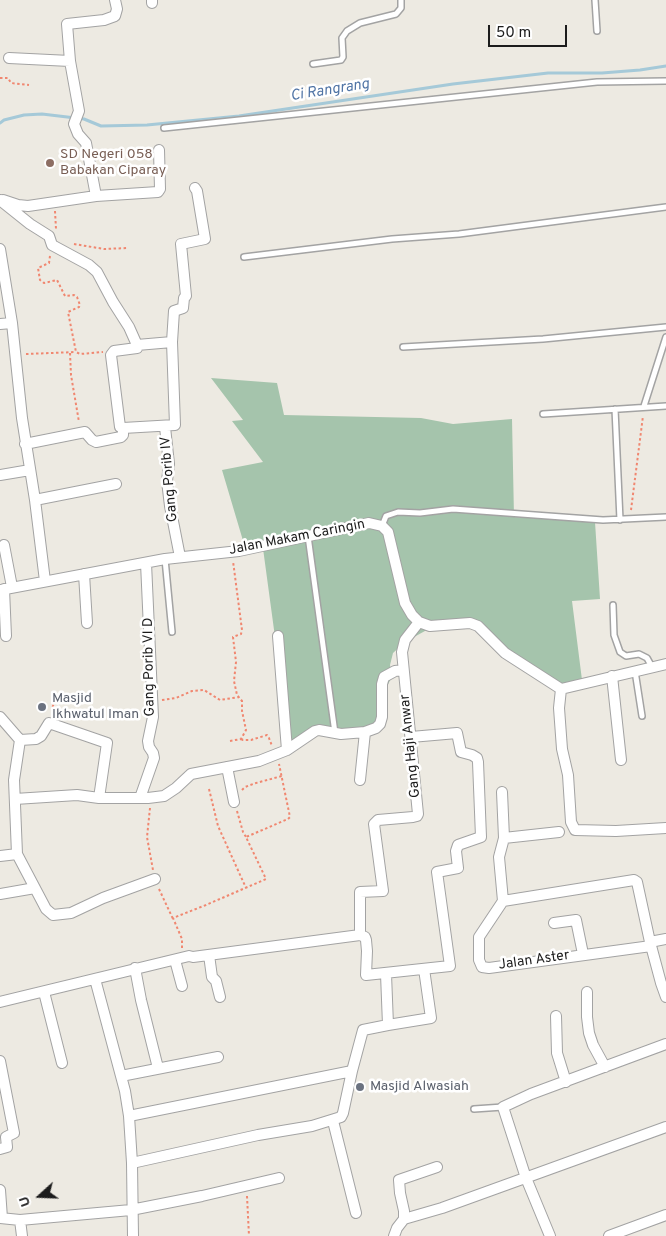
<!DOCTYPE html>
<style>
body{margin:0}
#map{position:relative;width:666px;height:1236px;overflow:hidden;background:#edeae2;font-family:Overpass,sans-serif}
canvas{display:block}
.north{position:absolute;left:15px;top:1171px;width:50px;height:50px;-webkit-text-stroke:4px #fff;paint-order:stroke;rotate:250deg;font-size:14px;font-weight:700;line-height:20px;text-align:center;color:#1c1c1c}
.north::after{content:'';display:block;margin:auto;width:18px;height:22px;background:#1c1c1c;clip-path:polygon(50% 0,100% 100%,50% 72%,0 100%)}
.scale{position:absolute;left:488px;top:25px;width:79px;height:22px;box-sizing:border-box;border:2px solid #1c1c1c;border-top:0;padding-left:6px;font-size:15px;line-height:18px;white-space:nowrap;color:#1c1c1c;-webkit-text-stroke:4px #fff;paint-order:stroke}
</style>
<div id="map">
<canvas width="666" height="1236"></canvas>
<div class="north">U</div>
<div class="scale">50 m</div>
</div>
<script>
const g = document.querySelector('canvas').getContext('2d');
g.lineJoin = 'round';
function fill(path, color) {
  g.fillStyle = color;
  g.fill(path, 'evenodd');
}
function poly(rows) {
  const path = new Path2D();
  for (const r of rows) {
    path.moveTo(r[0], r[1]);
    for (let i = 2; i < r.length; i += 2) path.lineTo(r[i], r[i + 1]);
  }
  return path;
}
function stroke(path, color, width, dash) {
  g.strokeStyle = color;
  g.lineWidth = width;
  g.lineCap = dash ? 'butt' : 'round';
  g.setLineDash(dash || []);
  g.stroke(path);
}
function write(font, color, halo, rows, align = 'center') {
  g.font = font + ' Overpass,sans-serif';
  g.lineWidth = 5;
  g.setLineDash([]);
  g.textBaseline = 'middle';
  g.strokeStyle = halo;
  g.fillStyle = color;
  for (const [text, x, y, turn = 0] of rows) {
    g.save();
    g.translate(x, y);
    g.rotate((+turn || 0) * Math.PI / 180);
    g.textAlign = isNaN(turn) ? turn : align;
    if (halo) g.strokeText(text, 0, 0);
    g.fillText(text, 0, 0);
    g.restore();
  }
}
const cemetery = poly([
 [211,378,277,383,284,415,421,418,453,424,512,419,514,517,595,522,600,599,572,601,582,680,562,687,506,650,482,622,464,618,434,626,405,642,393,653,390,665,392,677,386,688,385,722,356,735,321,725,290,748,262,541,244,544,222,470,263,462,232,421,243,420]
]);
const stream = poly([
 [0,123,4,120,24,115,42,114,84,119,101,126,147,125,239,116,453,84,548,73,602,73,640,70,666,66]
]);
const path = poly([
 [0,78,8,78,11,83,29,85],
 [55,211,56,229],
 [74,244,104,249,128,248],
 [50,256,49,263,38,268,40,280,44,283,57,280,65,296,74,295,77,297,80,305,79,307,68,312,76,352,80,354,103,352],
 [70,353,71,375,79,422],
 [26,354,76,352],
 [631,510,643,416],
 [162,700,176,698,192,691,204,690,220,700,239,697],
 [52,712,54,700],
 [241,739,243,740,251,740,267,735,269,738,272,746],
 [230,741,241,739,246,730,242,711,242,701,237,695,234,681,236,662,233,637,241,634,242,630,233,561],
 [209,789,218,826,246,888],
 [242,790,245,787,256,783,282,776],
 [150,808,147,837,153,870],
 [237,811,243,832,246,837],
 [159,889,173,919],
 [182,948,182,939,173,918,206,905,266,879,246,837,288,819,290,817,279,764],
 [247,1196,249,1236]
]);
const lane = poly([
 [595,0,597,31],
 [313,64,341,60,343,57,342,38,347,31,360,23,396,14,401,8,401,0],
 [164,128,597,82,666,81],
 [244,257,392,239,459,234,666,207],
 [403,347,543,339,666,327],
 [644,406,666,337],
 [615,409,620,520],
 [543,414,666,406],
 [382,526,386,516,398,512,420,513,453,509,603,520,666,517],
 [308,536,335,733],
 [165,559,172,632],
 [613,605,614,635,620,652,626,656,639,654,647,658,652,667],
 [635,671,642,716],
 [474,1109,503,1107]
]);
const street = poly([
 [152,0,152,3],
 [9,58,70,61,67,24,104,20,115,16,117,9,115,0],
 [70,61,79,111,74,124,78,134,86,143,96,196],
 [0,200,30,224,49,236,52,245,89,265,97,272,113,302,129,327,137,345,137,348,114,351,111,355,120,427,123,428,175,425,172,342,137,345],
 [3,200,18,205,28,206,96,196,158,192,160,189,159,150],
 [0,249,12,323,22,418,35,500,45,581],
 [0,324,12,323],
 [172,342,174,311,183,308,184,298,186,296,181,244,205,239,197,191,195,188],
 [165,427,169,464,167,481,170,506,180,557],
 [25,444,85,432,92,440,96,442,121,437,123,435,123,428],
 [0,475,30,470],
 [35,500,116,484],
 [4,545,12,587],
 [84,574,87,623],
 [4,589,6,636],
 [0,590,165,559,239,551,369,523,382,526,388,532,405,603,412,615,419,622,430,626,470,623,478,626,505,653,561,689,666,664],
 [278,636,287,750],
 [612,676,621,760],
 [561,689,559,708,562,749,568,775,571,822,575,830,616,831,666,828],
 [0,717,20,740,14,780,17,854],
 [20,740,36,739,41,736,49,723,107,743,99,798],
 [227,767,234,802],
 [360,780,365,732],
 [502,792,504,838,499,857,503,901,479,937,479,960,482,967,489,968,651,946],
 [140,798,154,758,153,753,149,747,148,741,153,717,146,563],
 [15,799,77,795,99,798,148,798,164,796,176,788,191,774,259,761,287,750,315,731,319,730,341,734,365,732,376,728,380,724,382,717,382,684,384,677,395,671,403,670],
 [504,838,559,832],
 [0,856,17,854,46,909,53,915,71,913,103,898,155,879],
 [0,894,35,888],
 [503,901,634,880,637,882,650,942,661,983,666,997],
 [554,923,576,920,583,954],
 [360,935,360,892,383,891,374,824,378,820,413,817,417,816,418,814,402,652,405,640,419,622],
 [650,942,666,939],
 [209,955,212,977,216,981,220,997],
 [175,960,182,986],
 [135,968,141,1000,158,1068],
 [95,979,125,1091,129,1116,132,1163,133,1236],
 [44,992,62,1063],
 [587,992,587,1017,589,1033,593,1045,605,1067],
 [0,1002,189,956,193,957,360,935,365,937,366,940,367,951,366,975,450,966,437,872,458,868,456,851,458,845,481,837,478,762,477,758,472,755,461,752,457,733,411,737],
 [556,1016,557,1053,566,1082],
 [388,1025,431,1018,424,969],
 [0,1061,14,1133,6,1137,7,1147,0,1149],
 [121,1076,218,1057],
 [129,1116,352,1071],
 [333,1121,356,1213],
 [132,1163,258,1135,312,1126,341,1117,343,1113,352,1071,363,1030,388,1025,386,974],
 [0,1190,2,1218],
 [0,1218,20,1220,131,1210,202,1196,279,1178],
 [404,1219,404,1211,400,1193,399,1180,437,1167],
 [20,1220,22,1236],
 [394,1236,397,1228,404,1219,442,1208,666,1127],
 [550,1236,526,1178,503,1107,531,1094,666,1044],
 [609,1236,666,1215]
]);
const markers = [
 [50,163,5,"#8d6e63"],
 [42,707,5,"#6b7280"],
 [360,1087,5,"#6b7280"]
];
const educationNames = [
 ["SD Negeri 058",60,155],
 ["Babakan Ciparay",60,171]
];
const streetNames = [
 ["Gang Porib IV",170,479,-95],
 ["Jalan Makam Caringin",297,538,-11],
 ["Gang Porib VI D",150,667,-91],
 ["Gang Haji Anwar",411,746,-96],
 ["Jalan Aster",534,961,-8]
];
const worshipNames = [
 ["Masjid",52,699],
 ["Ikhwatul Iman",52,715],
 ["Masjid Alwasiah",370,1087]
];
const waterNames = [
 ["Ci Rangrang",330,91,-9]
];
fill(cemetery, '#a5c4ac');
stroke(stream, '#a5c9d8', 3);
stroke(lane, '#a3a3a3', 8);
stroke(street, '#a3a3a3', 12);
stroke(path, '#f08770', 2, [2.5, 2.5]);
stroke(lane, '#fff', 5);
stroke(street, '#fff', 10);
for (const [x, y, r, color] of markers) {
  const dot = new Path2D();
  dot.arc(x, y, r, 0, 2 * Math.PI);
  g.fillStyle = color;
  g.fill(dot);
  stroke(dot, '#fff', 2);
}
write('14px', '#785e54', '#fff', educationNames, 'left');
write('14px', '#1c1c1c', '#fff', streetNames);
write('14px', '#5b616d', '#fff', worshipNames, 'left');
write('italic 15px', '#5074a5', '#fff', waterNames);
</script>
